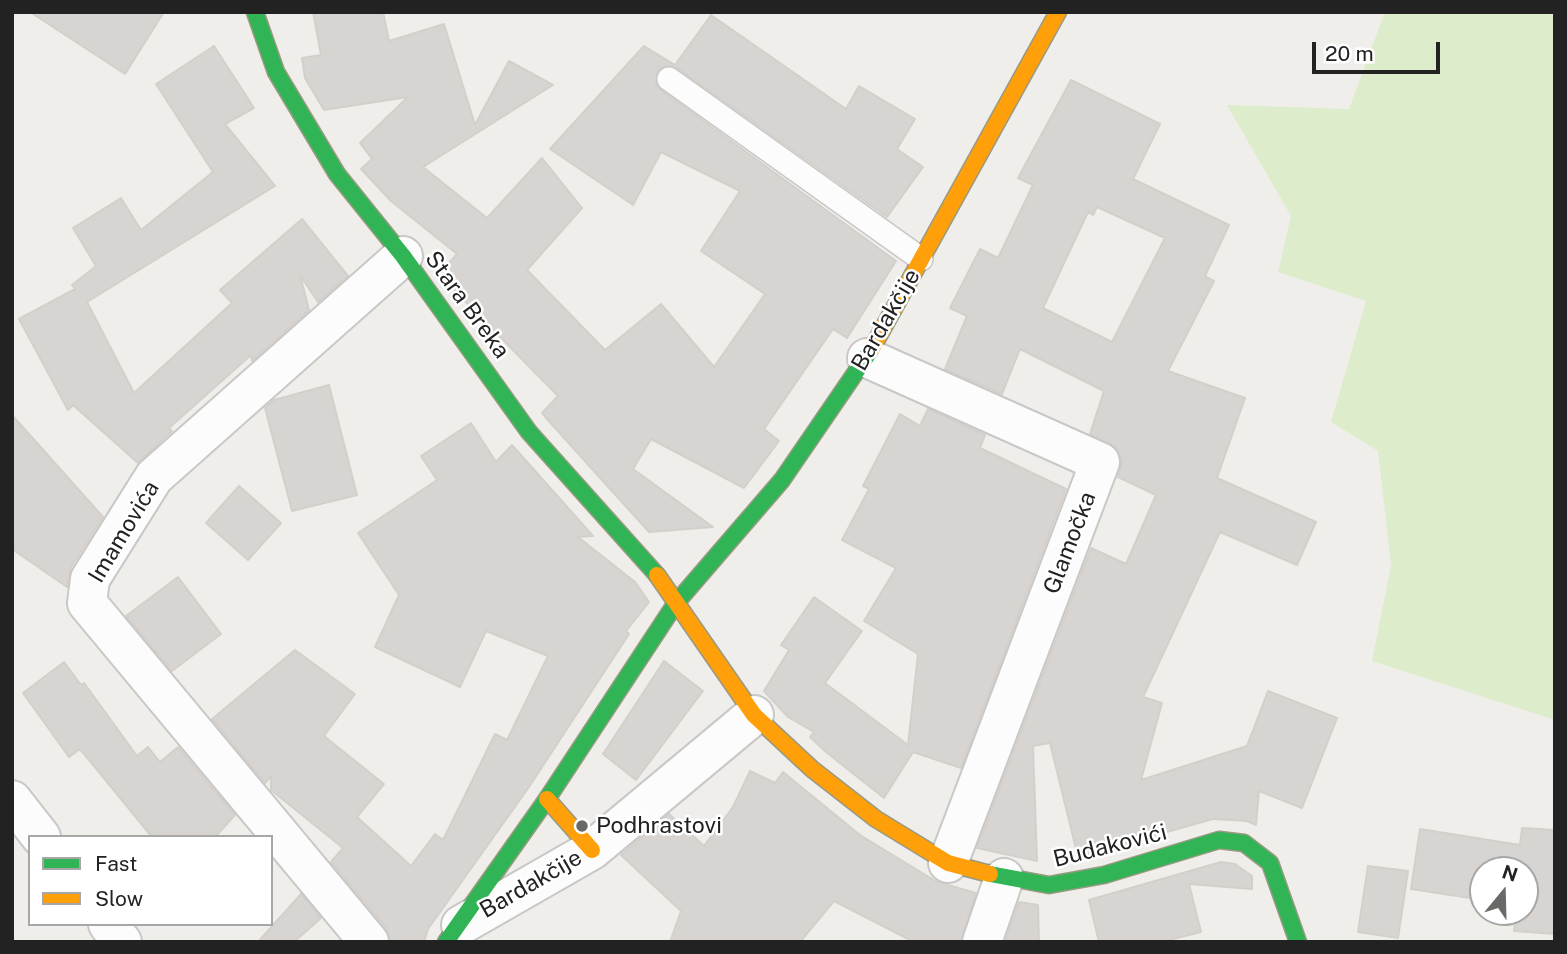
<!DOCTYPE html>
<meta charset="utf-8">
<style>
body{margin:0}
#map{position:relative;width:1567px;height:954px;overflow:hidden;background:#f0eeeb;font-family:"Public Sans",sans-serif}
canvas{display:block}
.frame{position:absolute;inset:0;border:14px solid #222;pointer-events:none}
.legend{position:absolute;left:28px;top:835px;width:245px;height:91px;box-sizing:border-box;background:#fff;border:2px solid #a7a7a7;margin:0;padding:9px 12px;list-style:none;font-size:21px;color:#222}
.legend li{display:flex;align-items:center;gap:14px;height:35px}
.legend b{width:35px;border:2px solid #a7a7a7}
.north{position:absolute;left:1469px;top:856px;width:70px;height:70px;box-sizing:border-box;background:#fff;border:2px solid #a7a7a7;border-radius:50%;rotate:19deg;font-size:19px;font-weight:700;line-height:28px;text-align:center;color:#222}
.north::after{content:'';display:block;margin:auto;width:24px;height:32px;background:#6a6968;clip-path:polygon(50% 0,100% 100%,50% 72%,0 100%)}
.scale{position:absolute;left:1312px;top:42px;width:128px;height:32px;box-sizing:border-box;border:4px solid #222;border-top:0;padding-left:9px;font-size:21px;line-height:24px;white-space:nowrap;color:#222;-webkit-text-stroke:5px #fff;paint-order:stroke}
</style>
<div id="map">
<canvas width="1567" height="954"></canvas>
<div class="frame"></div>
<ul class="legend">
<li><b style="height:9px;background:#30b455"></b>Fast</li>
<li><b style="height:9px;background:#ff9f0a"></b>Slow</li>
</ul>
<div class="north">N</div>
<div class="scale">20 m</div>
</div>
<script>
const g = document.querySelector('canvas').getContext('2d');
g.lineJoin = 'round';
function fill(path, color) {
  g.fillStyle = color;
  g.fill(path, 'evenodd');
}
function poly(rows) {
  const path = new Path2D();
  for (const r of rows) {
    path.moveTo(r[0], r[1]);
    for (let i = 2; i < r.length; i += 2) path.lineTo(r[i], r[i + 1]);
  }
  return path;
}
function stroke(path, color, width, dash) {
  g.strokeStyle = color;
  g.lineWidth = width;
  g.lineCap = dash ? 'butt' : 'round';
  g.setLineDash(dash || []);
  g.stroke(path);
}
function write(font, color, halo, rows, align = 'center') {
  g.font = font + ' "Public Sans",sans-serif';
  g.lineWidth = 5;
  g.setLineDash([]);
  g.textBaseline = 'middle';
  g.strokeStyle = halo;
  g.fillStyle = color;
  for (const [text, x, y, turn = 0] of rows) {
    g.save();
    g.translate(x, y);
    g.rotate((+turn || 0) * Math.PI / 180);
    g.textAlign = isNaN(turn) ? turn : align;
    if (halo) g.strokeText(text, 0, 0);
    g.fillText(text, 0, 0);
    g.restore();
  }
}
const grass = poly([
 [1385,12,1555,12,1555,720,1372,661,1391,565,1378,451,1331,422,1366,301,1278,272,1291,216,1227,105,1349,109]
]);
const building = poly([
 [30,12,164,12,125,74,30,12],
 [313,12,383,12,389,41,444,24,475,125,509,61,553,85,423,167,487,218,542,158,582,208,527,270,605,350,661,304,714,367,765,294,701,251,740,191,661,152,633,205,550,149,644,46,675,65,711,15,846,109,859,86,915,119,897,149,923,167,887,217,677,68,664,66,657,71,656,84,661,90,896,261,847,338,833,329,764,429,779,441,744,488,651,439,633,469,713,527,649,532,546,418,542,413,558,396,454,290,441,272,457,254,391,201,361,169,372,159,360,143,408,97,324,110,305,78,302,58,321,55,313,12],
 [214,46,254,108,225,124,275,186,87,302,134,393,232,303,220,290,302,219,348,276,318,302,300,275,309,310,252,361,251,355,169,428,172,431,138,463,73,405,68,410,19,319,75,289,72,285,96,266,73,228,121,198,141,230,213,172,156,84,214,46],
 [1071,80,1160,124,1133,179,1229,225,1205,276,1214,281,1168,371,1245,398,1217,478,1316,522,1297,565,1220,532,1143,697,1162,703,1141,780,1247,746,1268,691,1337,718,1302,808,1259,791,1256,825,1247,821,1213,819,1078,857,1050,743,1033,746,1037,861,977,848,1091,548,1126,564,1156,495,1118,477,1122,460,1118,449,1090,434,1104,391,1020,349,1002,394,945,369,967,316,950,308,980,249,998,258,1033,185,1018,178,1071,80],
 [1097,207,1165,238,1112,342,1043,308,1088,212,1093,215,1097,207],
 [329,385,357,495,292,511,265,408,274,400,329,385],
 [928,409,985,435,980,448,1066,489,961,768,913,752,884,798,826,752,810,737,814,732,788,717,764,691,789,650,781,645,814,597,862,631,825,683,908,745,918,654,864,621,896,568,842,540,869,489,863,486,900,414,920,426,928,409],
 [12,415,103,517,71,567,67,587,12,549,12,415],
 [471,423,496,462,512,445,593,536,578,537,635,582,649,602,626,631,629,634,529,787,428,929,424,942,391,942,386,928,331,862,343,848,271,790,271,776,265,783,212,719,295,650,355,694,324,736,384,784,357,817,411,866,435,834,443,840,495,734,507,740,548,656,486,631,460,687,375,647,399,595,358,533,437,480,421,456,471,423],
 [239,486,281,523,248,560,206,523,239,486],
 [178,577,221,634,172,671,126,616,178,577],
 [664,661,703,691,636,780,603,754,664,661],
 [64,662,81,685,84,683,137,756,148,747,160,762,178,747,235,815,215,837,152,837,80,749,69,757,23,693,64,662],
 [750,771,775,783,783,772,860,835,937,882,976,893,961,942,914,942,834,901,800,942,670,942,681,911,621,855,669,814,704,846,733,807,750,771],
 [1522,828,1555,830,1555,934,1514,931,1516,912,1525,912,1525,870,1483,870,1483,900,1411,889,1420,829,1520,845,1522,828],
 [1221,862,1235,864,1252,876,1252,889,1189,884,1201,932,1161,942,1099,942,1089,900,1221,862],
 [1368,866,1408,871,1398,938,1358,932,1368,866],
 [301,894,321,918,294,942,258,942,301,894],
 [1019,902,1038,905,1039,942,1005,942,1019,902]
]);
const lane = poly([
 [669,79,921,259]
]);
const street = poly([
 [867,358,1100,462,948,863],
 [12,800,41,837],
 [108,924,122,942],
 [461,925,592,850,754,715],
 [369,942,87,603,90,579,154,477,403,256],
 [982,942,1004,878]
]);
const fast = poly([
 [255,12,276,72,337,174,403,256,529,432,657,575],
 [990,874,1049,885,1104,875,1219,840,1244,843,1270,863,1298,942],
 [446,942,547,799,676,603,782,480,871,350]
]);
const slow = poly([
 [871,350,1058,12],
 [657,575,754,715,812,769,876,819,948,863,990,874],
 [547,799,592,850]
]);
const markers = [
 [582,826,7,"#6a6968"]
];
const streetNames = [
 ["Stara Breka",467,305,54],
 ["Bardakčije",886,320,-60],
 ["Imamovića",124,532,-59],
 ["Glamočka",1070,543,-69],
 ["Budakovići",1110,846,-14],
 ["Bardakčije",531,884,-30]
];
const poiNames = [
 ["Podhrastovi",596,826]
];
fill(grass, '#ddeccb');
fill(building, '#d7d4d2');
stroke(building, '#d3d0cc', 2);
stroke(lane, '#c9c8c7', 26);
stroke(street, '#c9c8c7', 42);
stroke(fast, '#999a82', 19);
stroke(slow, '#999a82', 19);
stroke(lane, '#fdfcfc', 23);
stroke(street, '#fdfcfc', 38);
stroke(fast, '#30b455', 16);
stroke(slow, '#ff9f0a', 16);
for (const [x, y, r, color] of markers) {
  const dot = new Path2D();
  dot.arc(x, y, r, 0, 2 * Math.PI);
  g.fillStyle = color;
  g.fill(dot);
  stroke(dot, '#fff', 2.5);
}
write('23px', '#222', '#fff', streetNames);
write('23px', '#222', '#fff', poiNames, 'left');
</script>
